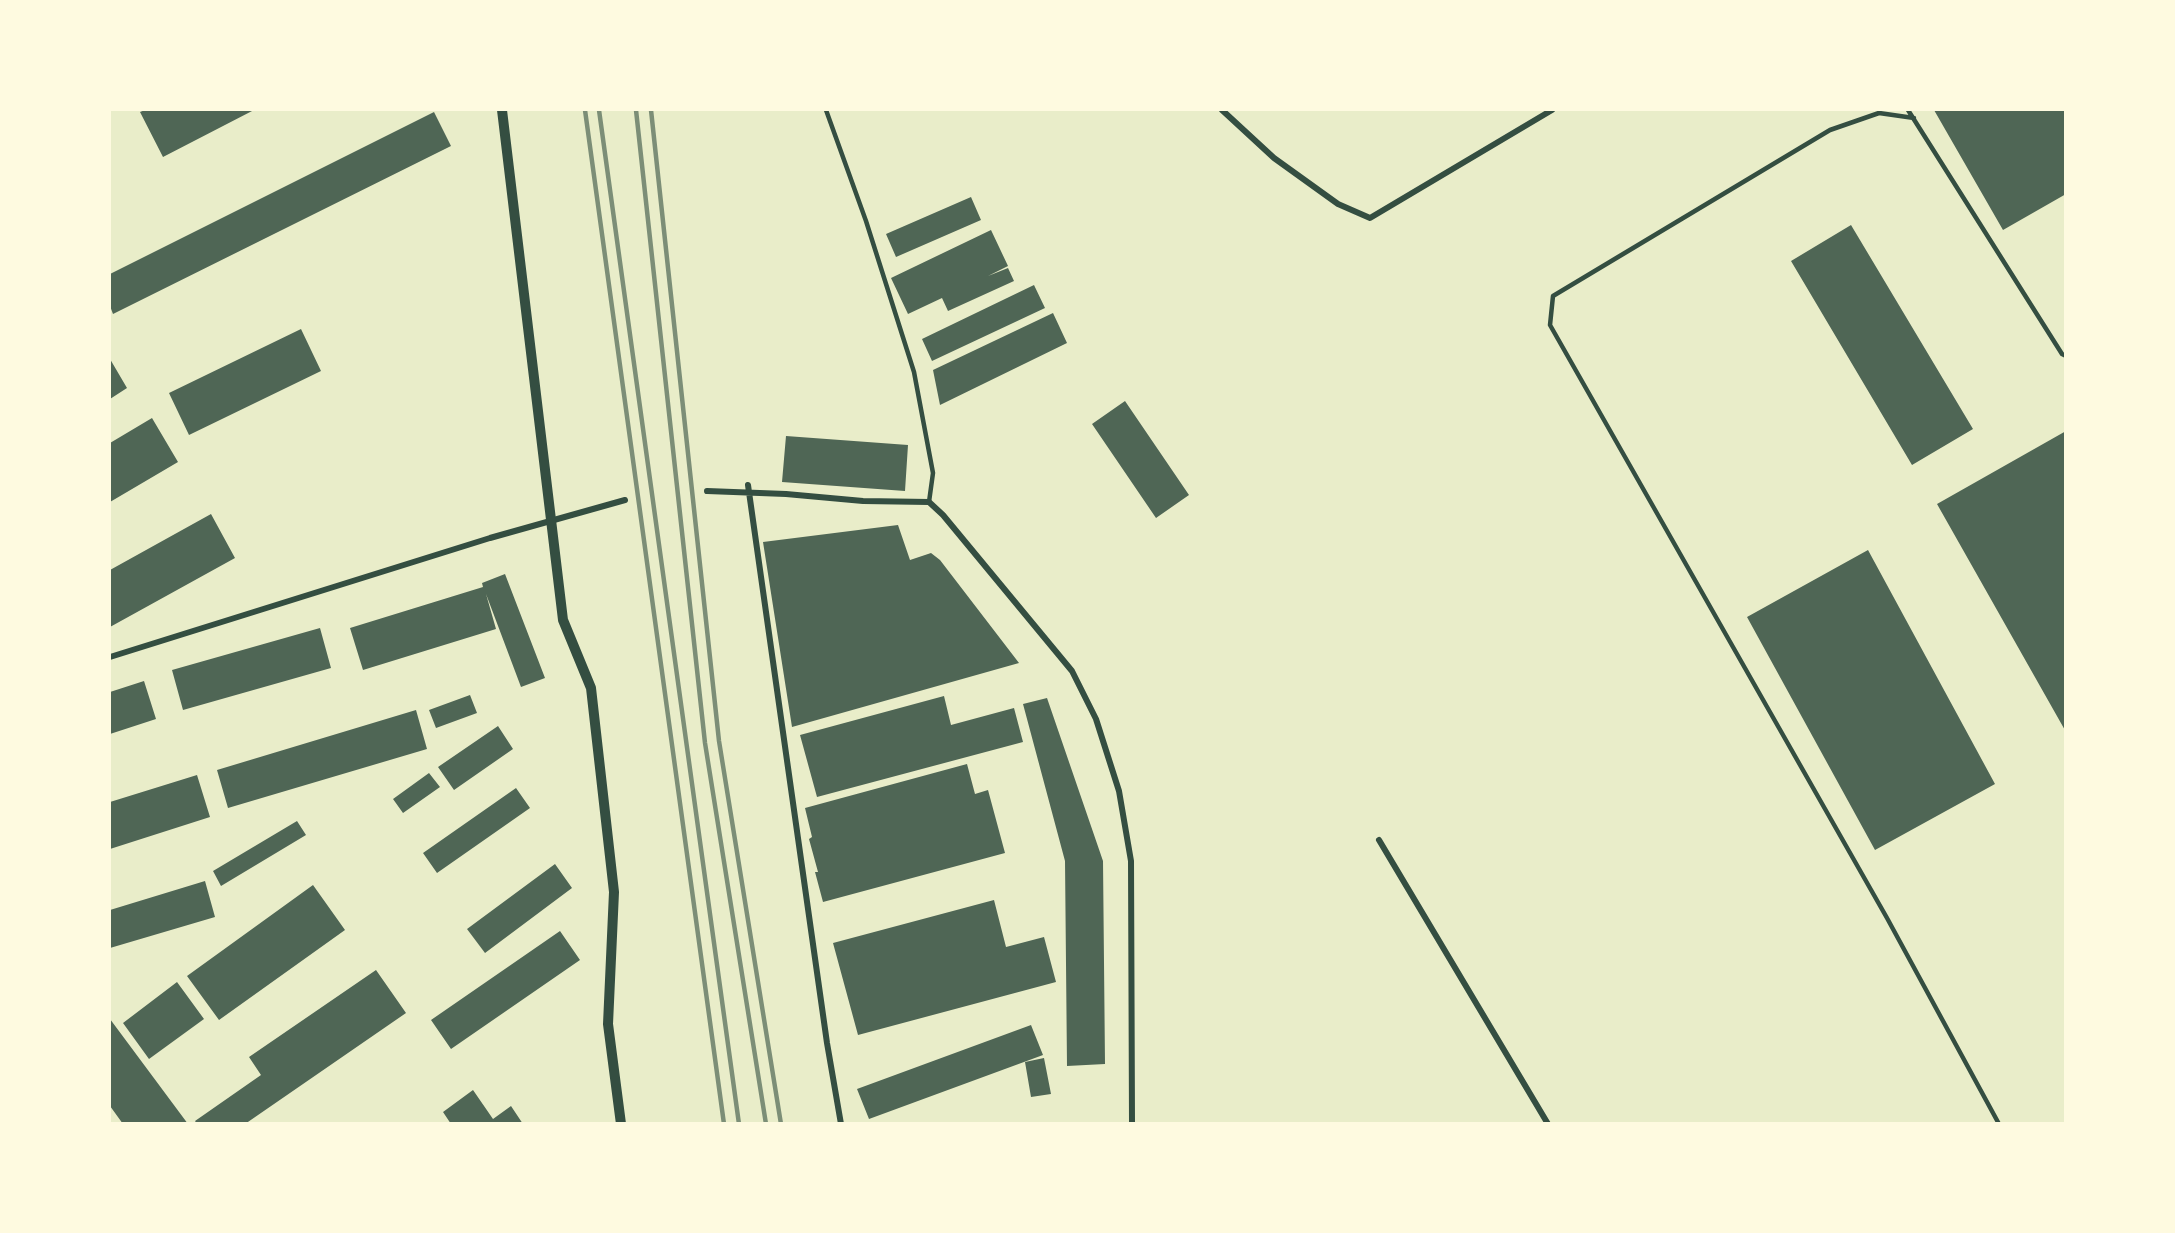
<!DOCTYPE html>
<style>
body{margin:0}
#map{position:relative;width:2175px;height:1233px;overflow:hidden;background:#e9edc9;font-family:"Crimson Pro",serif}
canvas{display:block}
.frame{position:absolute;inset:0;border:111px solid #fefae0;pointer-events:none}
</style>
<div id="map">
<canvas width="2175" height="1233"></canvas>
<div class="frame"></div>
</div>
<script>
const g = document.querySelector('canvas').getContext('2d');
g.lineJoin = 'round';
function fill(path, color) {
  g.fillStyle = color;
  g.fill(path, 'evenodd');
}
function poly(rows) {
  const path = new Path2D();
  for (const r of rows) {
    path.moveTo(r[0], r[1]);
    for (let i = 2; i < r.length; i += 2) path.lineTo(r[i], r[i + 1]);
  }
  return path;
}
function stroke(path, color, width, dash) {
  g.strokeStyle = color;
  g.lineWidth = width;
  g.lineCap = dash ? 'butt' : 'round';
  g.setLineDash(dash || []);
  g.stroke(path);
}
const building = poly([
 [145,110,254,110,163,157,140,112],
 [1934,110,2066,110,2066,194,2003,230],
 [434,112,451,146,113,314,110,306,110,274],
 [971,197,981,220,896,257,886,234],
 [1851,225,1973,429,1912,465,1791,261],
 [991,230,1008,266,988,276,1008,268,1014,281,948,311,942,298,908,314,891,278],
 [1034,285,1045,308,932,361,922,339],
 [1053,313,1067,343,940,405,933,370],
 [301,329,321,371,189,435,169,393],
 [110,359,127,388,110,399],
 [1125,401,1189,495,1156,518,1092,424],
 [152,418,178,462,110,502,110,443],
 [2066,431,2066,732,1937,504],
 [786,436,908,445,905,491,782,482],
 [211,514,235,558,110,627,110,570],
 [898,525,910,560,931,553,940,560,1019,663,792,727,763,542],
 [1868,550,1995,784,1875,850,1747,617],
 [505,574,545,678,521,687,486,594,496,629,363,670,350,628,483,587,482,583],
 [320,628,331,668,183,710,172,670],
 [144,681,156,719,110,734,110,692],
 [470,695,477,713,436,728,429,710],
 [944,696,951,725,1014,708,1023,742,817,797,800,735],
 [1047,698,1103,861,1105,1064,1067,1066,1065,861,1023,704],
 [416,710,427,749,228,808,217,770],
 [498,726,513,749,454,790,438,767],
 [967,764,975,794,988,790,1005,853,823,902,815,872,818,872,809,839,812,837,805,808],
 [429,773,440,787,403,813,393,799],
 [197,775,210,817,110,849,110,802],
 [516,788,530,808,437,873,423,853],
 [297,821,306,835,221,886,213,871],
 [555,864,572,888,485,953,467,929],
 [205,881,215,917,110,948,110,910],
 [313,885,345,930,219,1020,187,976],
 [994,900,1006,947,1044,937,1056,982,858,1035,833,943],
 [560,931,580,960,451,1049,431,1020],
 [376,970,406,1013,245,1124,197,1124,195,1121,261,1075,249,1057],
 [177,982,204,1019,149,1059,123,1023],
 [110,1019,188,1124,123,1124,110,1106],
 [1031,1025,1043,1055,869,1119,857,1089],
 [1044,1058,1051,1094,1031,1097,1025,1062],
 [473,1090,493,1119,511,1106,523,1124,451,1124,443,1112]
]);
const service = poly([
 [826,110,866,221,914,372,933,473,929,502],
 [1908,110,2062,354,2066,356],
 [1914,118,1879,113,1830,130,1553,296,1550,325,1887,918,1999,1124]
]);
const minor = poly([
 [1222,110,1274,158,1338,204,1370,218,1552,110],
 [748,485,827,1043,841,1124],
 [707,491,786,494,863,501,929,502,943,515,1072,671,1096,719,1119,791,1131,861,1132,1124],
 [110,657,490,538,625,500],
 [1379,840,1548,1124]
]);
const tertiary = poly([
 [502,110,563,620,591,688,614,892,608,1024,621,1124]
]);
const rail = poly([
 [585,110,724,1124],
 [599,110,739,1124],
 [636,110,705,743,766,1124],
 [651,110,719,741,781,1124]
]);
fill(building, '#4f6655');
stroke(service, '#344e41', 4.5);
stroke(minor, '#344e41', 6);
stroke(tertiary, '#344e41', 10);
stroke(rail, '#7c8e77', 4.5);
</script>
